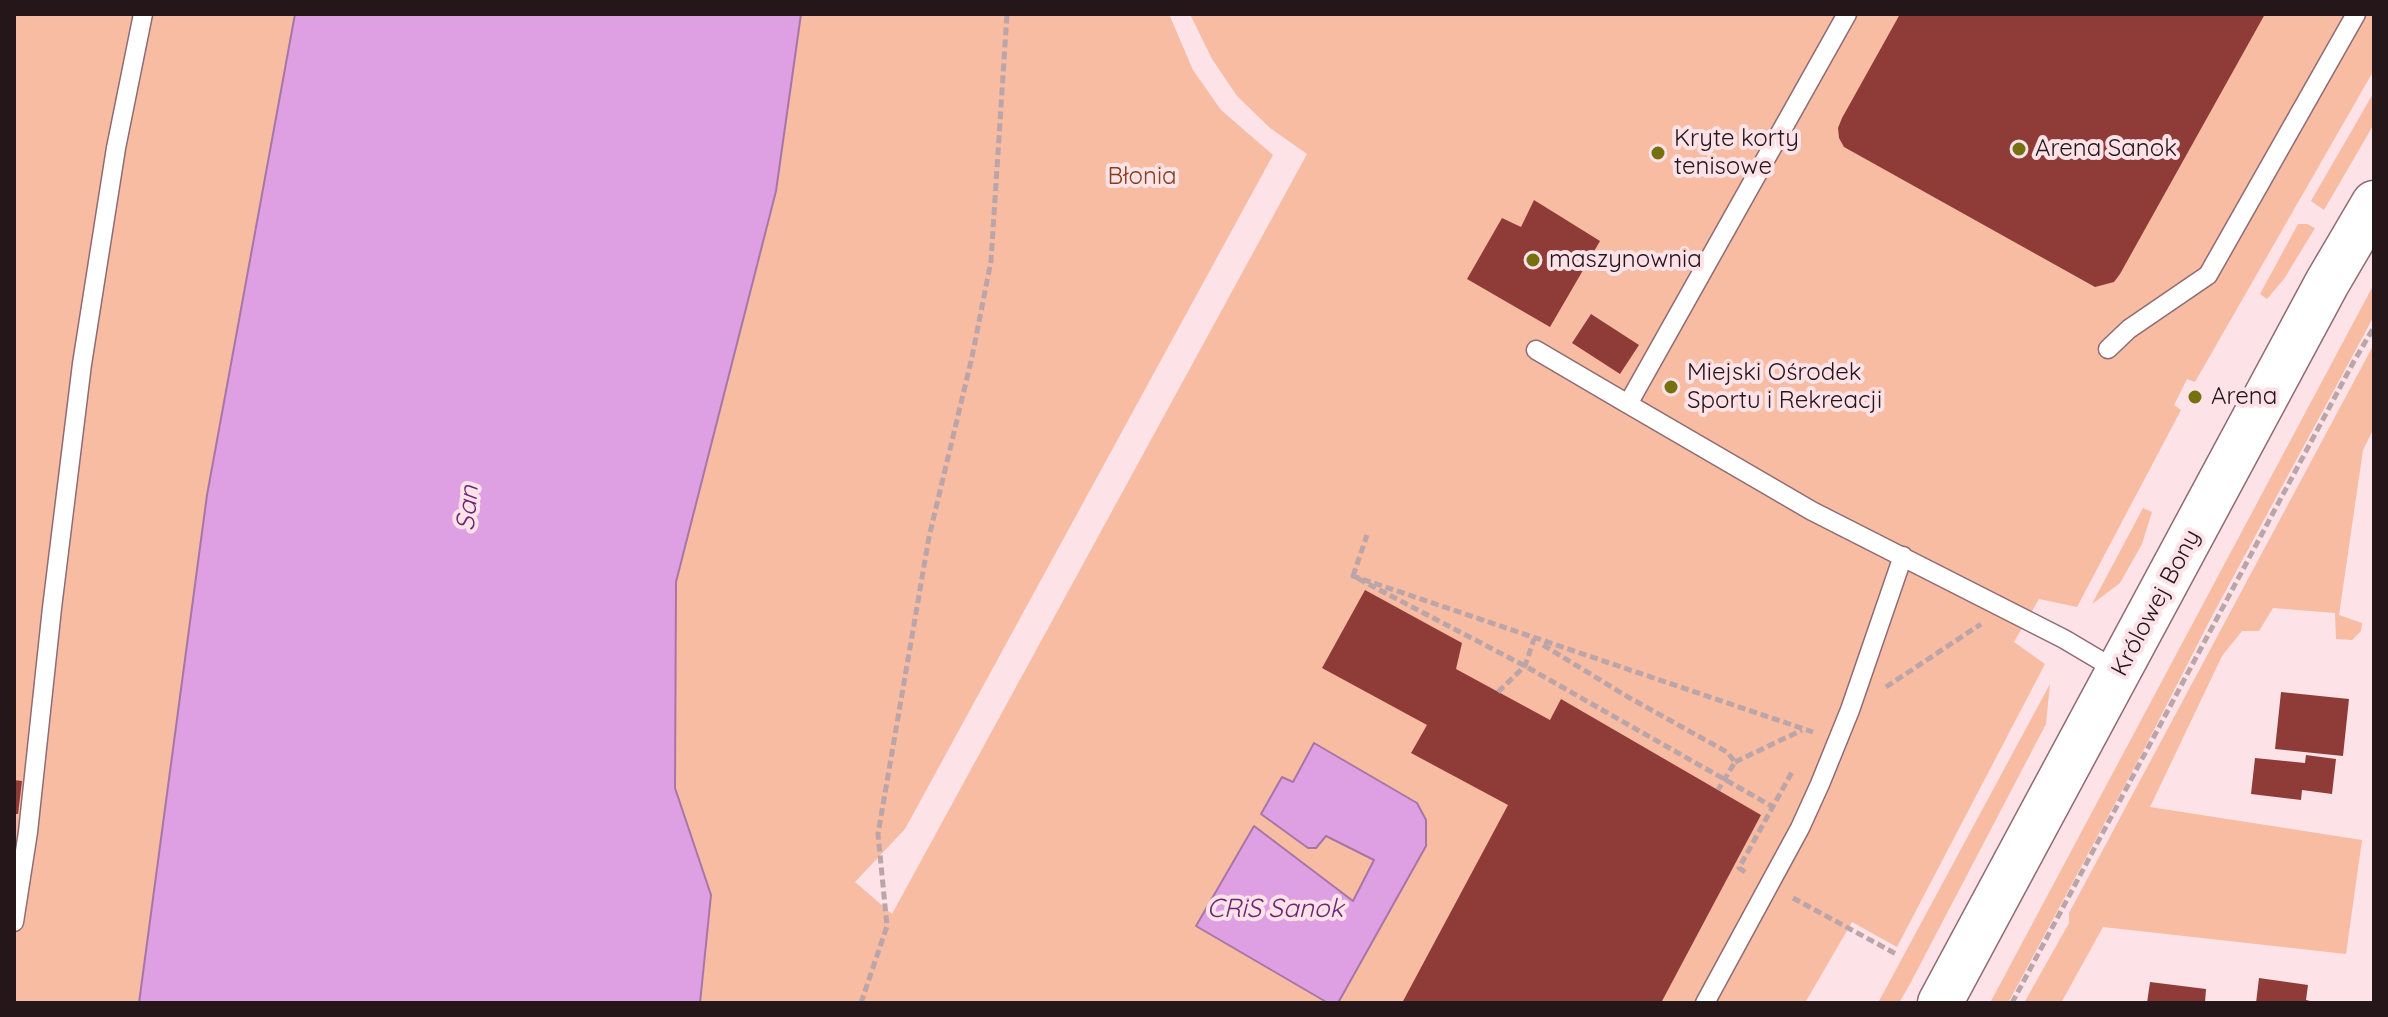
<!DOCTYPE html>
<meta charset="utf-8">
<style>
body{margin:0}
#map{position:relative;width:2388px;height:1017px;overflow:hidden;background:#fde3e8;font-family:Quicksand,sans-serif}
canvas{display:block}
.frame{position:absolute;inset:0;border:16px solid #251619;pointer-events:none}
</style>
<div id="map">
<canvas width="2388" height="1017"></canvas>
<div class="frame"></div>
</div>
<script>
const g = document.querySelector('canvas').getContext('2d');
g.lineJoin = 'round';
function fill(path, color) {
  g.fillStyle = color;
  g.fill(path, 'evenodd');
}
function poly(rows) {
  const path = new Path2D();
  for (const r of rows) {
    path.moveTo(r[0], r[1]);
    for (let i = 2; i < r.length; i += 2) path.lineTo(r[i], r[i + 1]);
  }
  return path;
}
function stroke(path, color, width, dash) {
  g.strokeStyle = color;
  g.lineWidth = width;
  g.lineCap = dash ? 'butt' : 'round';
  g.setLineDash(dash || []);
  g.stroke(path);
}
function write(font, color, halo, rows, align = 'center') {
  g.font = font + ' Quicksand,sans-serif';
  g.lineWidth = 8;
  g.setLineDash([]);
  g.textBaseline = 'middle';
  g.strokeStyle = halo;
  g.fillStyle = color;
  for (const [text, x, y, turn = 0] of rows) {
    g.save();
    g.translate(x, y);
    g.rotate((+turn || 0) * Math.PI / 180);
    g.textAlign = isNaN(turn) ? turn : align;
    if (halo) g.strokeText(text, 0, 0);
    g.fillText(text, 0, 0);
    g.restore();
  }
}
const green = poly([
 [14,14,295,14,207,495,139,1003,14,1003],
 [801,14,1169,14,1193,70,1221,110,1273,155,905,829,855,882,892,914,1307,154,1270,128,1237,96,1212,59,1190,14,2374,14,2374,70,2195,382,2187,379,2174,405,2181,410,2077,607,2039,599,2014,642,2045,664,1897,947,1852,922,1805,1003,700,1003,711,895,675,788,676,582,776,191],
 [2374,92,2374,124,2324,210,2311,201],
 [2298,224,2307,224,2315,228,2284,279,2267,299,2260,294],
 [2374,284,2374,316,2211,618,2142,753,2008,1003,1990,1003],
 [2374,344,2374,428,2363,450,2339,615,2362,623,2361,631,2352,640,2336,639,2335,613,2273,608,2259,631,2242,631,2222,656,2150,807,2362,840,2346,954,2103,927,2061,1003,2024,1003,2069,923,2069,913],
 [2143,508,2152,512,2142,544,2120,583,2092,604],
 [2050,684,2046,724,1911,982,1899,1003,1878,1003]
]);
const water = poly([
 [295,14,801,14,776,191,676,582,675,788,711,895,700,1003,139,1003,207,495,295,14],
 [1314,743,1417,803,1426,820,1426,846,1338,1003,1328,1003,1196,926,1254,826,1353,901,1374,860,1326,836,1316,848,1308,848,1261,814,1282,777,1293,782,1314,743]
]);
const building = poly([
 [1900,14,2265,14,2120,274,2114,282,2095,287,1844,147,1839,138,1838,128,1842,118],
 [1534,200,1600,241,1550,327,1467,279,1502,218,1521,227],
 [1591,314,1639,345,1620,374,1572,343],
 [1365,590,1462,643,1456,669,1550,720,1561,699,1761,815,1661,1003,1402,1003,1508,805,1411,753,1427,725,1322,668],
 [2281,692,2349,699,2343,756,2275,749],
 [2306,755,2336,759,2332,794,2302,790,2301,800,2251,794,2255,758,2305,763],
 [14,780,22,781,18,814,14,814],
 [2259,978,2308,985,2306,1000,2318,1003,2256,1003],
 [2150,982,2206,989,2205,1003,2147,1003]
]);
const path = poly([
 [1353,576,1367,535],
 [1543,645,1628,697,1727,752,1735,762,1718,790],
 [1886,687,1981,624],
 [1498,692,1525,666,1534,639],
 [1735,762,1802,730],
 [1775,808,1525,666,1353,576,1813,732],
 [1745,872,1739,868,1792,772],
 [1793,898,1898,955],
 [861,1003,887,926,878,834,929,537,972,357,991,261,1007,14],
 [2012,1003,2353,363,2374,327]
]);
const lane = poly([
 [1847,14,1628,404,1812,511,2064,639,2118,671],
 [2108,349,2129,329,2208,275,2356,14],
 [1536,350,1628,404],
 [14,922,28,832,52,608,82,364,116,148,143,14],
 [1705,1003,1800,828,1820,784,1850,710,1903,556]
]);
const secondary = poly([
 [1940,1003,2327,283,2374,203]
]);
const markers = [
 [2019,149,8,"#767011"],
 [1658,153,8,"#767011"],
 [1533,260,8,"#767011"],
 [1671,387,8,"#767011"],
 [2195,397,8,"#767011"]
];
const poiNames = [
 ["Kryte korty",1674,139],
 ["tenisowe",1674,167],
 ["Arena Sanok",2035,149],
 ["maszynownia",1549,260],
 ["Miejski Ośrodek",1687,373],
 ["Sportu i Rekreacji",1687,401],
 ["Arena",2211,397]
];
const parkNames = [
 ["Błonia",1142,177]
];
const streetNames = [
 ["Królowej Bony",2156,603,-62]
];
const waterNames = [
 ["San",468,508,-84],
 ["CRiS Sanok",1275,909]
];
fill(green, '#f7bca2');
fill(water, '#dea0e3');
stroke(water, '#a677a6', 2);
fill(building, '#8f3c39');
stroke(lane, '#906b73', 21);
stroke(secondary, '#906b73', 47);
stroke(path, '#bca5a9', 5, [8, 4]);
stroke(lane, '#fff', 18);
stroke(secondary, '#fff', 44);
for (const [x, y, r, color] of markers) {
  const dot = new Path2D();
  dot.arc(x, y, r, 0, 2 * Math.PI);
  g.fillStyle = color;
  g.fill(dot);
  stroke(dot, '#fde3e8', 3);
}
write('24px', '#251619', '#fde3e8', poiNames, 'left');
write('24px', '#893e16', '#fde3e8', parkNames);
write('24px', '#251619', '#fde3e8', streetNames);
write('italic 26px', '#6d2574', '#fde3e8', waterNames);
</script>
